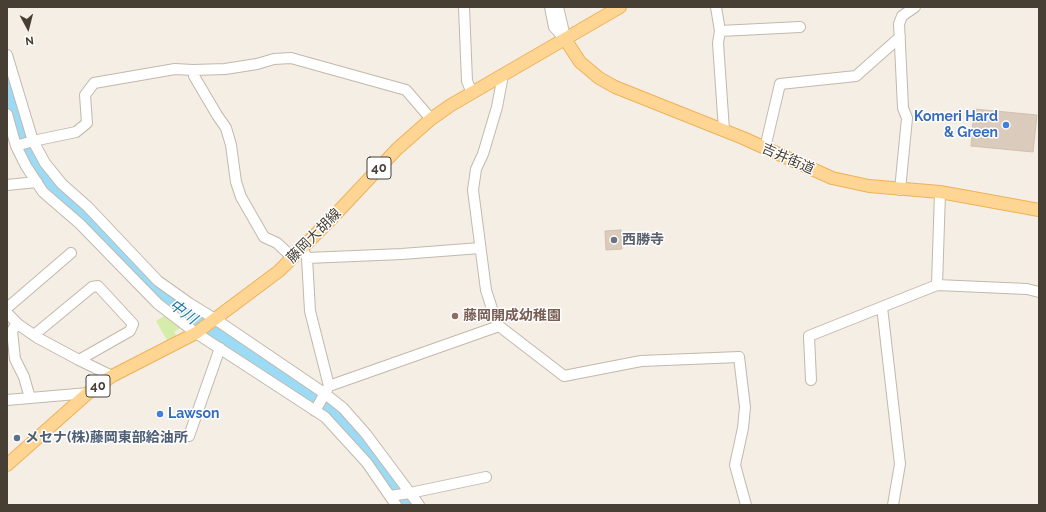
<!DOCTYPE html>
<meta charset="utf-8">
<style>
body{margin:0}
#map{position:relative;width:1046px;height:512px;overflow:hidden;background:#f4eee5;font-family:Raleway,sans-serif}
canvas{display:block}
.frame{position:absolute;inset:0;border:8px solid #473e34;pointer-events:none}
.north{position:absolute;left:8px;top:8px;width:40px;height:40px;-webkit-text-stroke:3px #fff;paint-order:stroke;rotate:173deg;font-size:11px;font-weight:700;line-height:16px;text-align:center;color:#473e34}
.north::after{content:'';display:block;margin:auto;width:14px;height:18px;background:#473e34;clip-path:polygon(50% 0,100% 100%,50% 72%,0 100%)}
</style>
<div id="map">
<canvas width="1046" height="512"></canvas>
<div class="frame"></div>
<div class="north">N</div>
</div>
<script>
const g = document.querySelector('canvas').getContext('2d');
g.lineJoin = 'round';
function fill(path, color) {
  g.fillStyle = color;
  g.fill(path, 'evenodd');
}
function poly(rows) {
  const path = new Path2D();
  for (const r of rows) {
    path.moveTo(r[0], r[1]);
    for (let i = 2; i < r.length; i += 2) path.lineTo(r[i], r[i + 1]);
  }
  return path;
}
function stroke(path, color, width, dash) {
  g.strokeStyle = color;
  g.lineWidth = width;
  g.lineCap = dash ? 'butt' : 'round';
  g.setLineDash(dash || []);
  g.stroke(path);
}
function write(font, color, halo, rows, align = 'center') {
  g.font = font + ' Raleway,"Noto Sans JP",sans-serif';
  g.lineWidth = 3;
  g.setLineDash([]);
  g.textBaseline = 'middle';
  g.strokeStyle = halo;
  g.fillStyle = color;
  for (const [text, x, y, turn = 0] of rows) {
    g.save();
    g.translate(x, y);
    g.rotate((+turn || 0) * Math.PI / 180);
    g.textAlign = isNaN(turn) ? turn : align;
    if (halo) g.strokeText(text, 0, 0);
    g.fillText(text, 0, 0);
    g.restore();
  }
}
const green = poly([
 [164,316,180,328,174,332,177,336,167,340,156,321]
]);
const river = poly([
 [7,79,28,148,39,171,50,186,95,224,106,241,133,266,153,288,182,312,302,390,329,410,350,429,377,461,408,505]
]);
const building = poly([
 [974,109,1037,115,1033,152,971,146,974,109],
 [621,230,622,249,606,250,605,231,621,230]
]);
const minor = poly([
 [464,7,467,81,472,93],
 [550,7,554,27,565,39],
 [558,7,565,37],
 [716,7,720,31,718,43,724,130],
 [720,31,800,27],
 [7,55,33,141,45,163,62,184,88,207,158,281,189,303,215,319,324,393,343,408,366,434,419,505],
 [193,70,194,76,217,115,226,128,231,145,236,182,241,197,264,237,277,243,293,258],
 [503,75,497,107,483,154,476,169,473,190,486,290,494,315,499,326,564,376,641,361,739,357,745,407,743,428,735,465,746,505],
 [7,114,16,146,26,166,43,192,80,224,158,304,196,333,325,417,367,463,396,505],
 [16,146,33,141,76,132,87,123,85,95,94,83,175,69,193,70,225,69,257,64,274,59,291,58,406,90,431,119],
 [765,148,780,84,856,76,900,37],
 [7,185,37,182],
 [900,190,907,118,903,108,899,24,902,16,915,7],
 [304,252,307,258,310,311,329,386,315,411],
 [307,258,402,254,480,248],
 [937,285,940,192],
 [882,307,900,464,893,505],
 [7,308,71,253],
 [7,313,19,325,38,338,79,360,112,376],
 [17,323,12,331,15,359,24,377,30,398],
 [34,335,92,287,98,286,133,324,130,331,79,360],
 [811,380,809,336,937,285,1027,289,1039,292],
 [329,386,499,326],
 [7,400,88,393],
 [189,436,220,348],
 [390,496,410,493,486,477]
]);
const major = poly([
 [565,39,580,62,599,78,615,87,743,138,832,178,869,186,940,192,1039,210],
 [7,465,88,393,112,376,196,333,279,271,333,217,397,149,431,119,451,105,620,7]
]);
const markers = [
 [1006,125,4,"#3f7fe0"],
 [614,240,4,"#6b7280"],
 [455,316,4,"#8d6e63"],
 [160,414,4,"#3f7fe0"],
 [17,438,4,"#5c6f8a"]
];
const shields = [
 [379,168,24],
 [98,386,24]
];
const shieldNames = [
 ["40",379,168],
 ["40",98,386]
];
const shopNames = [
 ["Komeri Hard",998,117],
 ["& Green",998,133],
 ["Lawson",168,414,"left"]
];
const streetNames = [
 ["吉井街道",788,159,24],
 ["藤岡大胡線",314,236,-45]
];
const worshipNames = [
 ["西勝寺",622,240]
];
const educationNames = [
 ["藤岡開成幼稚園",463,316]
];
const serviceNames = [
 ["メセナ(株)藤岡東部給油所",25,438]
];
const waterNames = [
 ["中川",183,312,36]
];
fill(green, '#d5ecaa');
stroke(river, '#9cdbf6', 16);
fill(building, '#dacbbc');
stroke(building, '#d2bfac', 1);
stroke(minor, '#c3b8aa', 12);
stroke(major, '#eeb259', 14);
stroke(minor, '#fff', 10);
stroke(major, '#ffd593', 12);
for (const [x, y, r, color] of markers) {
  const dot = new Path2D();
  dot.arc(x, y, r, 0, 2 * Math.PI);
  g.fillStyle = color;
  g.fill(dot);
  stroke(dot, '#fff', 1.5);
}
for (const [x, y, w] of shields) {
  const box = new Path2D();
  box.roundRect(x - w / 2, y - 11, w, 22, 3);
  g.fillStyle = '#fff';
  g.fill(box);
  stroke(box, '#473e34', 1);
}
write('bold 13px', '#473e34', null, shieldNames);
write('bold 14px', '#366cbe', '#fff', shopNames, 'right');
write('14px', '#473e34', '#fff', streetNames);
write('bold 14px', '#5b616d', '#fff', worshipNames, 'left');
write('bold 14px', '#785e54', '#fff', educationNames, 'left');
write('bold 14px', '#4e5e75', '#fff', serviceNames, 'left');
write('italic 15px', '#2179a2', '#fff', waterNames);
</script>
